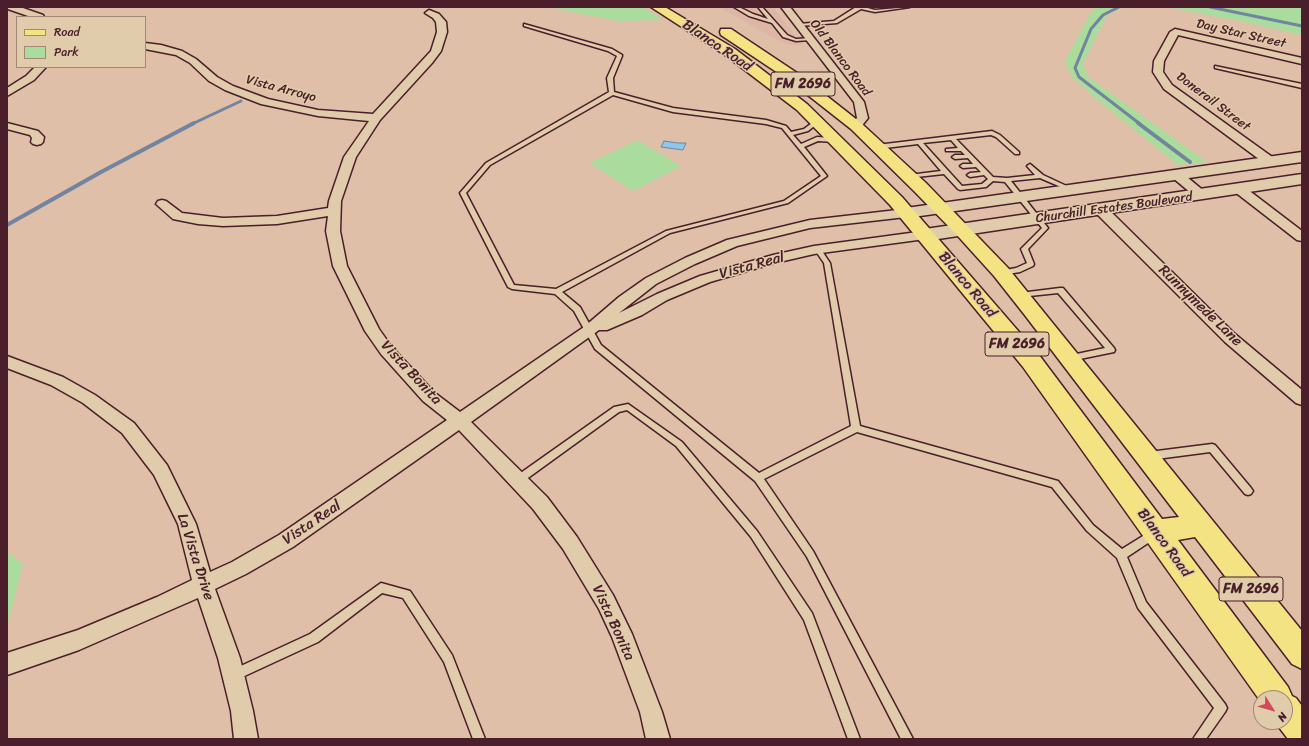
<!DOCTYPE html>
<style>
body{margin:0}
#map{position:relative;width:1309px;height:746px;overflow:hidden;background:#dfbfa7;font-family:Sriracha,sans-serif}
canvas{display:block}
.frame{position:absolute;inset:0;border:8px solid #4a1f2b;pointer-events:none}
.legend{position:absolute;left:16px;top:16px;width:130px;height:52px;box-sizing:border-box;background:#e0ccaa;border:1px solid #a48777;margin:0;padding:5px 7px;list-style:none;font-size:12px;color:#4a1f2b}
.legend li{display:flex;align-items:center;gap:8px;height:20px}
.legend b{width:20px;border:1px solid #a48777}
.north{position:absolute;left:1253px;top:690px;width:40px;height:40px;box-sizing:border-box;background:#e0ccaa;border:1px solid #a48777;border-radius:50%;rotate:127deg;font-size:11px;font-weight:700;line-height:16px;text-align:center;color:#4a1f2b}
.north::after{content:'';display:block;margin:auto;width:14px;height:18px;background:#d1495b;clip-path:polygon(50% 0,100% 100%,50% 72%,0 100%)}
</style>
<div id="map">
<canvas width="1309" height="746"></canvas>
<div class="frame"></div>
<ul class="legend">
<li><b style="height:5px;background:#f4e382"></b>Road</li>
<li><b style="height:11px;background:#aadc9d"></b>Park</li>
</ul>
<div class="north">N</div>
</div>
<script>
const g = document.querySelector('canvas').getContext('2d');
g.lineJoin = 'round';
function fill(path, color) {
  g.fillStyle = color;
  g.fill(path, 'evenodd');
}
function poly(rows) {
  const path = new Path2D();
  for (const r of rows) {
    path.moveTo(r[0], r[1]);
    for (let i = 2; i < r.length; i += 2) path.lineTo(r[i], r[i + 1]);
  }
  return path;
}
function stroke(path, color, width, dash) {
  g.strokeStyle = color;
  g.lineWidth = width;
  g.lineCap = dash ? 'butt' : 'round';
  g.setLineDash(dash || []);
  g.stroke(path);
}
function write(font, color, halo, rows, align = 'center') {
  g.font = font + ' Sriracha,sans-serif';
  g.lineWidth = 3;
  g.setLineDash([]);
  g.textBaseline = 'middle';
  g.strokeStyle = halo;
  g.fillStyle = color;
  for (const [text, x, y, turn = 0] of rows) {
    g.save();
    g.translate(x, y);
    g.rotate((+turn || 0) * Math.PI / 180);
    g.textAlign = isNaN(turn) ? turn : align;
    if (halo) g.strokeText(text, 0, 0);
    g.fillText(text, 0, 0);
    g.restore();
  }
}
const built = poly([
 [718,7,773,7,803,46,785,44]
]);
const green = poly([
 [547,7,643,7,663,20,618,21],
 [1097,7,1125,7,1121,8,1107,15,1083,64,1088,77,1207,162,1178,165,1100,102,1071,76,1065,61,1091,12],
 [1166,7,1302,7,1302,35,1244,22],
 [637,140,681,166,633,191,590,163],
 [7,552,23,564,7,627]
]);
const water = poly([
 [664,141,678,143,686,143,683,150,661,147,664,141]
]);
const streamFar1 = poly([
 [1119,7,1103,15,1091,29,1075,68,1079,77,1140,124],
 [1210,7,1302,26],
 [192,124,241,101]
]);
const stream = poly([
 [1138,123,1190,162],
 [7,225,101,172,194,123]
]);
const lane = poly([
 [734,7,739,7,753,14,768,19,758,7,762,7,787,35,796,39,811,38,813,39,811,40,796,41,783,37,772,23,749,16,734,7],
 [856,7,864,7,875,10,910,7,875,12,861,9,837,23,799,26,797,25,799,24,834,21,856,7],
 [524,24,612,49,622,55,622,56,613,78,614,92,673,108,766,120,786,126,791,132,804,129,816,120,818,121,818,123,808,131,793,135,801,144,817,137,835,138,838,140,835,142,818,141,804,147,827,176,788,203,670,233,562,292,580,307,601,345,759,473,851,426,824,263,815,250,818,248,820,248,830,263,860,426,1058,481,1093,525,1122,549,1151,531,1154,530,1157,531,1159,534,1157,537,1127,557,1146,602,1225,704,1227,708,1225,712,1206,739,1193,739,1214,708,1138,608,1117,558,1087,531,1052,487,857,432,764,479,813,551,913,739,901,739,807,557,755,481,595,349,574,311,555,294,512,289,508,287,460,193,486,163,609,92,607,78,617,56,608,51,524,26,524,24],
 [613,95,673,112,766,124,782,128,821,176,784,201,666,231,556,289,514,285,466,193,490,165,613,95],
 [1215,66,1302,84,1302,88,1215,68,1215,66],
 [992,131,1000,135,1019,152,1019,154,1015,154,996,137,991,135,956,139,993,177,1007,178,1035,175,1027,166,1030,164,1043,175,1073,189,1072,190,1068,190,1040,178,1011,181,1048,228,1028,249,1034,264,1033,266,1020,272,1002,275,998,273,1000,271,1016,268,1027,263,1021,249,1042,228,1005,182,993,181,986,187,960,190,958,189,944,174,907,178,906,177,909,175,941,171,918,144,877,149,874,147,877,145,992,131],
 [951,140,958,148,946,149,946,151,961,151,965,155,955,155,952,157,955,159,968,158,973,164,963,164,960,166,963,168,976,167,981,172,970,173,967,175,970,177,984,175,988,179,982,184,962,186,923,143,951,140],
 [1060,288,1063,288,1114,348,1115,350,1114,352,1070,361,1067,360,1066,358,1067,356,1105,348,1058,293,1020,297,1016,295,1020,293,1060,288],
 [628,404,682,442,757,531,812,613,860,739,848,739,804,620,751,537,676,446,627,410,619,412,521,483,518,484,515,483,513,480,515,477,614,407,628,404],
 [1212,444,1215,445,1251,488,1253,491,1251,494,1248,495,1245,494,1210,452,1149,460,1146,459,1145,456,1146,453,1149,452,1212,444],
 [381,583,410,591,452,655,485,739,473,739,444,662,403,598,382,593,318,642,238,679,234,680,230,679,229,675,230,671,310,634,381,583]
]);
const street = poly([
 [7,7,20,7,43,15,44,17,31,17,8,9,7,7],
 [781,7,790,7,864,102,868,118,860,128,852,128,850,126,857,118,854,102,781,7],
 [429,10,439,14,446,22,447,32,441,51,432,63,380,120,356,157,341,201,340,231,347,266,379,329,391,346,435,393,460,412,584,327,619,297,646,278,685,258,727,240,810,220,906,209,911,210,912,213,911,216,906,217,810,228,737,246,695,264,656,284,619,313,657,294,700,276,773,255,814,246,925,231,930,232,932,235,930,238,925,239,814,254,775,263,710,282,667,300,642,315,607,330,599,330,471,422,547,497,577,537,613,595,632,634,662,712,670,739,646,739,640,712,612,637,599,609,563,549,533,509,459,430,293,547,246,574,215,589,240,658,253,711,258,739,234,739,231,711,218,658,198,598,79,650,7,675,7,653,78,630,157,597,192,580,178,524,154,475,122,433,83,403,51,385,7,368,7,356,63,377,95,395,134,423,167,465,196,524,210,572,232,562,279,535,447,420,423,401,381,354,365,331,333,266,326,231,328,216,277,224,223,226,198,224,173,219,156,204,158,201,162,200,166,201,182,213,223,218,277,216,328,208,329,201,344,157,369,121,318,116,261,104,225,90,209,81,190,63,176,55,145,49,145,43,161,45,182,51,196,59,217,77,233,86,268,99,318,110,373,114,431,51,437,32,436,22,433,18,425,13,429,10],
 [1175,29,1302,58,1302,64,1178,35,1164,61,1163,72,1172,85,1275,159,1277,162,1275,165,1267,165,1164,89,1153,72,1154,61,1170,32,1175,29],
 [35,67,46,67,34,80,7,96,7,88,26,76,35,67],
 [7,123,38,131,44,137,43,142,41,144,37,145,33,144,31,142,32,138,30,135,7,129,7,123],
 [1177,171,1181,172,1205,192,1207,195,1205,198,1197,198,1173,178,1171,175,1173,172,1177,171],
 [1239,185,1243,186,1302,231,1302,241,1297,240,1235,192,1233,189,1235,186,1239,185],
 [1101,206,1106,207,1235,334,1302,390,1302,405,1296,403,1225,342,1096,213,1095,210,1096,207,1101,206]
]);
const secondary = poly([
 [1302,152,1302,162,906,218,900,217,897,213,900,209,906,208,1302,152],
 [1302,174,1302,184,925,241,919,239,916,235,919,231,925,229,1302,174]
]);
const primary = poly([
 [651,7,665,7,735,49,807,104,902,197,1039,355,1162,519,1179,517,1024,314,994,276,956,234,914,191,851,129,790,81,721,35,720,32,721,29,731,29,800,75,861,123,926,183,1008,268,1302,631,1302,669,1292,664,1195,537,1178,540,1288,687,1292,696,1296,698,1302,706,1302,739,1288,739,1275,722,1285,722,1285,698,1261,698,1261,702,1023,367,890,205,797,110,725,55,651,7]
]);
const farStreetnames = [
 ["Day Star Street",1241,34,13],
 ["Old Blanco Road",840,58,53],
 ["Vista Arroyo",281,89,15],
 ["Donerail Street",1213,102,37],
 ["Churchill Estates Boulevard",1114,208,-8]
];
const shields = [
 [803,84,64],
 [1017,344,64],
 [1251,589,64]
];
const shieldNames = [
 ["FM 2696",803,84],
 ["FM 2696",1017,344],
 ["FM 2696",1251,589]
];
const streetNames = [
 ["Blanco Road",717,46,34],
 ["Vista Real",752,266,-15],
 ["Blanco Road",967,285,50],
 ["Runnymede Lane",1200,306,44],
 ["Vista Bonita",411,373,47],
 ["Vista Real",312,523,-34],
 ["Blanco Road",1164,543,54],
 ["La Vista Drive",195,557,72],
 ["Vista Bonita",613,623,65]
];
fill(built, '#deb6a5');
fill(green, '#aadc9d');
fill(water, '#8cc8ec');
stroke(water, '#72849f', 1);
stroke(streamFar1, '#72849f', 3);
stroke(stream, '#72849f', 4);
stroke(lane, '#4a1f2b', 3);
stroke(street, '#4a1f2b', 3);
stroke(secondary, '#4a1f2b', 3);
stroke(primary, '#4a1f2b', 3);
fill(lane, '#e0ccaa');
fill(street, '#e0ccaa');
fill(secondary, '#e0ccaa');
fill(primary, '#f4e382');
write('13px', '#4a1f2b', '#e0ccaa', farStreetnames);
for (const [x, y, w] of shields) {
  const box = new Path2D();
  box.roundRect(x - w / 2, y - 12, w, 24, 3);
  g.fillStyle = '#e0ccaa';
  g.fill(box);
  stroke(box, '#4a1f2b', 1);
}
write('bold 14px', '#4a1f2b', null, shieldNames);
write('15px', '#4a1f2b', '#e0ccaa', streetNames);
</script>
